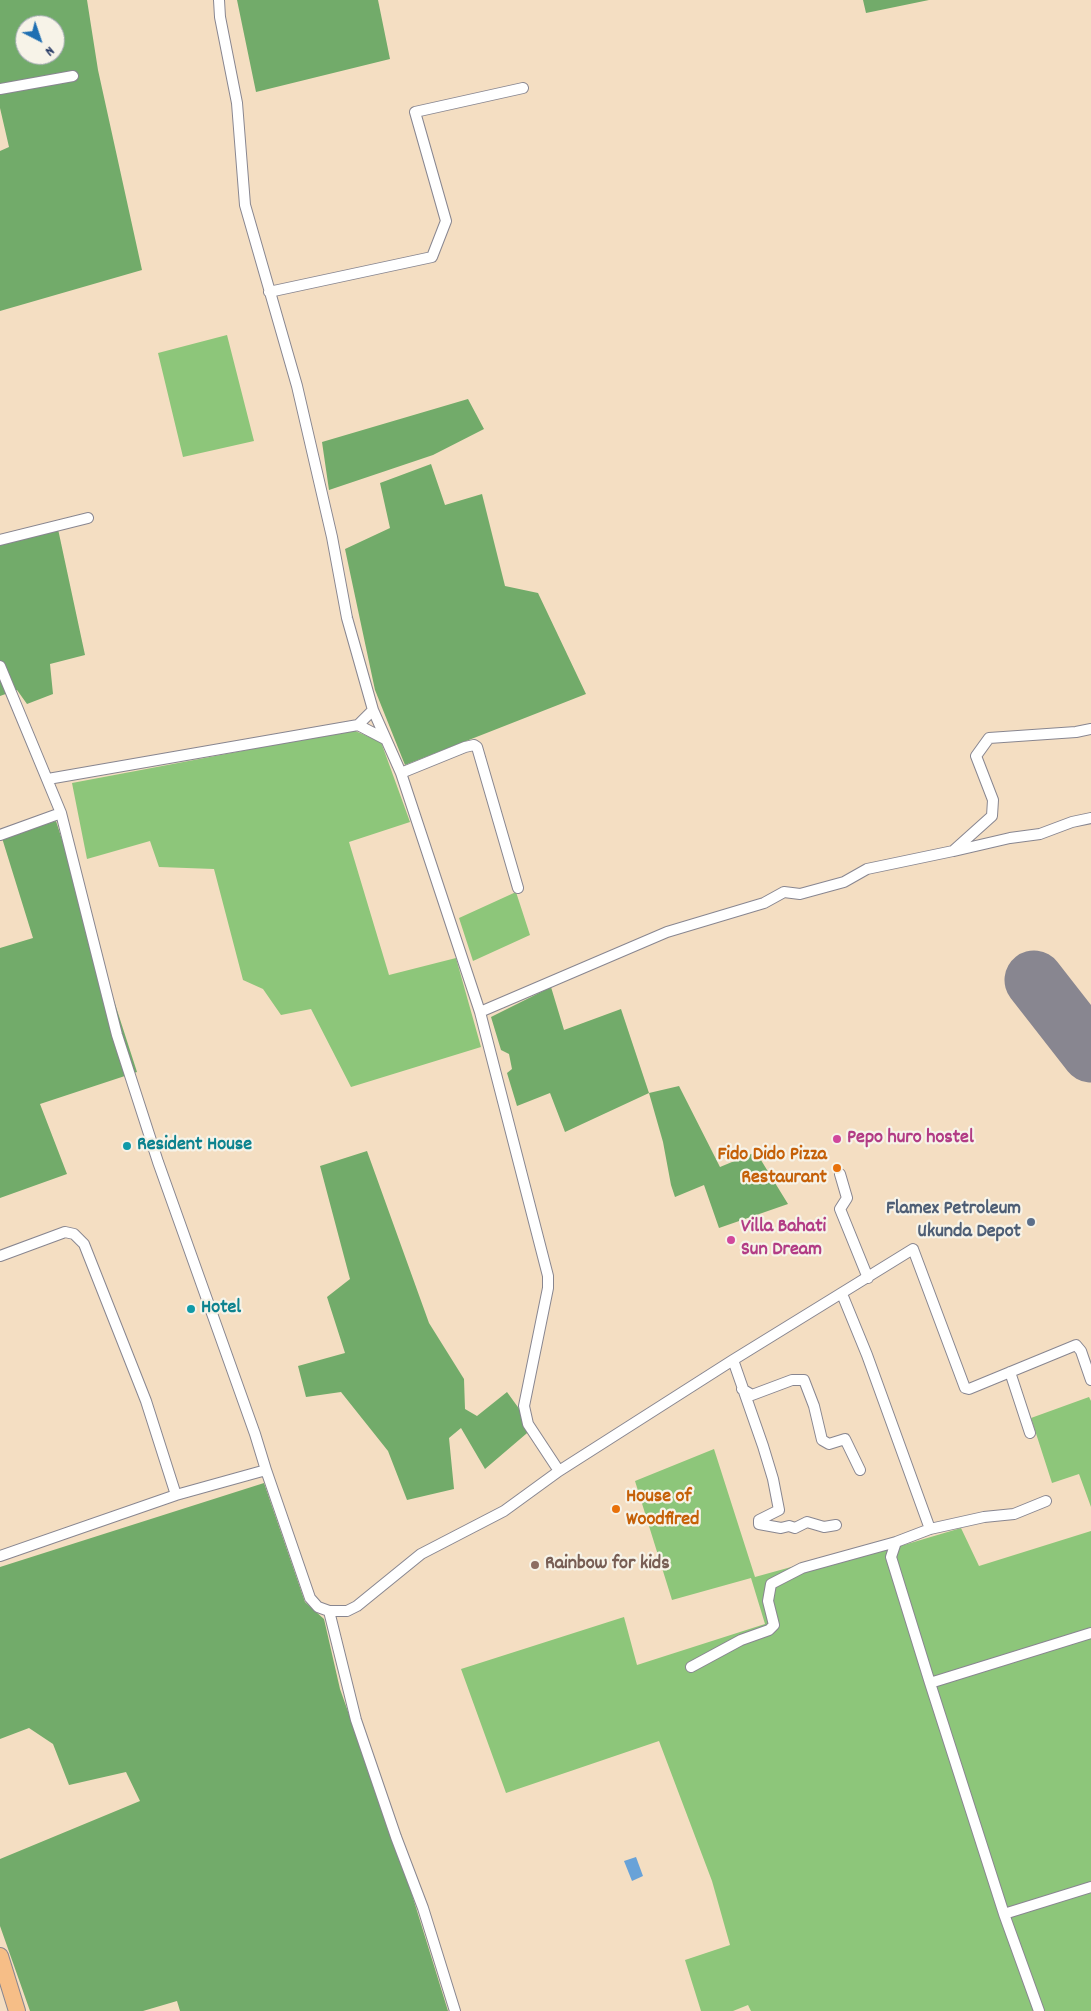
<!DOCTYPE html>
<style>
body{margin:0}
#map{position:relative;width:1091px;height:2011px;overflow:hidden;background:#f4dec2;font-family:Dekko,sans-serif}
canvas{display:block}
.north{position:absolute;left:15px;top:15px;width:50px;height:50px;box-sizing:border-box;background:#f7f3e8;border:1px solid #9fa5b1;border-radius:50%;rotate:139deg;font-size:14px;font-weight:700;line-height:20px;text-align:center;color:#1b2f5e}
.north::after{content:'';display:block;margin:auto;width:18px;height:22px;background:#1f6fb2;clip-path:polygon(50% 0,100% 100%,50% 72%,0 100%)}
</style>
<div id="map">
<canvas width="1091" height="2011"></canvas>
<div class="north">N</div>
</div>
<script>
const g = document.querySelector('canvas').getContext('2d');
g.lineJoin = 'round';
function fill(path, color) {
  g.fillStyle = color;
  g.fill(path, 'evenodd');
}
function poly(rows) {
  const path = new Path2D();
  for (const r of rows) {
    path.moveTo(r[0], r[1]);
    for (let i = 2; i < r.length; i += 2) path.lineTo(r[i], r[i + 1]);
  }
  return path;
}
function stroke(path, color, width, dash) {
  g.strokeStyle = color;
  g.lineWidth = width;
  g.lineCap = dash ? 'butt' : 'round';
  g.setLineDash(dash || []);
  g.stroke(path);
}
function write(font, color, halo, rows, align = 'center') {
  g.font = font + ' Dekko,sans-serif';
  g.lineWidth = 4.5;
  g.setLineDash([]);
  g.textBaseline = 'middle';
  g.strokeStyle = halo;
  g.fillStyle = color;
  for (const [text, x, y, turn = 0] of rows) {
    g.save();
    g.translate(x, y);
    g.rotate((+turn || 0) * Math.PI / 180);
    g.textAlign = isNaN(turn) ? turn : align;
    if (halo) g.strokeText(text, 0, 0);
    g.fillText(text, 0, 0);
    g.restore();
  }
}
const green = poly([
 [227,335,254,441,183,457,158,353],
 [353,730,381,742,410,822,349,842,389,975,456,958,481,1047,351,1087,311,1009,281,1015,263,989,243,980,214,869,159,867,150,841,87,859,72,783],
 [516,892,530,935,473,961,459,918],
 [1089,1397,1091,1401,1091,1507,1079,1474,1052,1483,1031,1418],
 [714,1449,755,1577,878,1543,887,1550,961,1528,979,1566,1091,1531,1091,2011,751,2011,748,2005,733,2011,701,2011,685,1960,730,1945,712,1881,659,1741,506,1793,461,1669,624,1617,637,1665,765,1624,751,1578,672,1600,635,1481]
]);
const forest = poly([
 [0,0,87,0,98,70,142,270,0,311,0,151,9,147,0,108],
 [25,25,55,25,55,55,25,55],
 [237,0,378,0,390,59,256,92],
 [863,0,929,0,866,13],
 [468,399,484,429,433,455,329,490,322,442],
 [431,464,445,505,482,494,505,586,538,593,586,694,405,765,375,690,345,549,390,528,380,483],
 [58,529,85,655,50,664,53,694,27,704,17,690,0,696,0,543],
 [56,821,137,1072,40,1104,67,1174,0,1198,0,948,33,938,2,838],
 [551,987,564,1030,621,1009,649,1093,679,1086,720,1167,756,1152,788,1204,719,1228,704,1185,675,1197,671,1185,663,1142,649,1093,565,1132,550,1093,517,1106,507,1073,512,1069,509,1054,501,1050,491,1017],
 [367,1151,429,1323,464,1379,465,1409,477,1416,507,1392,533,1428,485,1469,461,1428,449,1438,454,1489,407,1500,388,1451,341,1392,306,1397,298,1366,345,1353,327,1297,350,1279,320,1166],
 [264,1483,305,1602,324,1619,340,1689,405,1872,448,2011,180,2011,177,2001,143,2011,30,2011,0,1926,0,1859,140,1801,126,1772,69,1785,53,1744,29,1728,0,1739,0,1567]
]);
const water = poly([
 [636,1857,643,1876,632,1881,624,1861]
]);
const runway = poly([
 [1034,980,1091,1053]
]);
const minor = poly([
 [0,89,73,76],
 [269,292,432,257,446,221,415,112,523,88],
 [0,540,88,518],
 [0,666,61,813,117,1035,158,1162,255,1434,266,1470],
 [373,710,401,773,480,1012,548,1276,548,1288,524,1406,528,1424,559,1471],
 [358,725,385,739],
 [401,773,465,747,474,745,477,747,518,888],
 [48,779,358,725,373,710,347,618,332,537,297,386,245,205,237,103,220,17,219,0],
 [0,835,61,813],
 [954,851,1010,838,1040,834,1072,822,1091,818],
 [480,1012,667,932,764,903,784,892,800,894,844,882,867,869,953,851,992,816,993,800,976,756,989,738,1076,732,1091,729],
 [840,1174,847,1198,840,1209,868,1278],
 [0,1256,65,1232,74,1234,84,1244,146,1401,176,1495],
 [842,1294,867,1355,930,1529],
 [733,1360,763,1446,773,1479,779,1510,759,1520,759,1524,781,1528,789,1526,795,1528,807,1522,824,1527,836,1525],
 [1010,1372,1030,1433],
 [742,1389,752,1395,792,1380,804,1380,814,1406,822,1440,829,1444,845,1439,860,1470],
 [896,1542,891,1557,930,1683],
 [0,1556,176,1495,266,1470,310,1598,318,1607,329,1611,347,1611,357,1606,421,1554,504,1511,559,1471,733,1360,913,1249,965,1388,969,1389,1076,1345,1081,1351,1091,1380],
 [329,1611,356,1720,396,1837,423,1908,455,2011],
 [691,1667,741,1640,769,1630,774,1625,768,1601,771,1584,802,1568,896,1542,930,1529,984,1517,1014,1514,1046,1501],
 [1004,1914,1091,1887],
 [1039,2011,1004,1914,930,1683,1091,1633]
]);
const primary = poly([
 [0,1956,17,2011]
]);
const markers = [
 [837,1139,5,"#d1479c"],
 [127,1146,5,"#0f9aa8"],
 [837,1168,5,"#e8710a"],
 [1031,1222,5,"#5c6f8a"],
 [731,1240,5,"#d1479c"],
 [191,1309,5,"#0f9aa8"],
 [616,1509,5,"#e8710a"],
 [535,1565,5,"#8d6e63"]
];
const hotelNames = [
 ["Pepo huro hostel",847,1139],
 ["Villa Bahati",741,1228],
 ["Sun Dream",741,1251]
];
const cultureNames = [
 ["Resident House",137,1146],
 ["Hotel",201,1309]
];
const foodNames = [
 ["Fido Dido Pizza",827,1156],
 ["Restaurant",827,1179],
 ["House of",626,1498,"left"],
 ["Woodfired",626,1521,"left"]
];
const serviceNames = [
 ["Flamex Petroleum",1021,1210],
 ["Ukunda Depot",1021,1233]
];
const educationNames = [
 ["Rainbow for kids",545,1565]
];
fill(green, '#8dc67a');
fill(forest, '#72ab6a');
fill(water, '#68a2d8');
stroke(runway, '#888690', 59);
stroke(minor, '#888690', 12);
stroke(primary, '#888690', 18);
stroke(minor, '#fff', 10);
stroke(primary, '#f6be87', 16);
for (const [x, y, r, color] of markers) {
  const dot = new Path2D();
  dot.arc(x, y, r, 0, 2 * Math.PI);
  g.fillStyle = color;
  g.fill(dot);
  stroke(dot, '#f7f3e8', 2);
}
write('bold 20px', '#b23c85', '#f7f3e8', hotelNames, 'left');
write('bold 20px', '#0d838f', '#f7f3e8', cultureNames, 'left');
write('bold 20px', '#c56008', '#f7f3e8', foodNames, 'right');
write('bold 20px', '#4e5e75', '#f7f3e8', serviceNames, 'right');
write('bold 20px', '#785e54', '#f7f3e8', educationNames, 'left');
</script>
